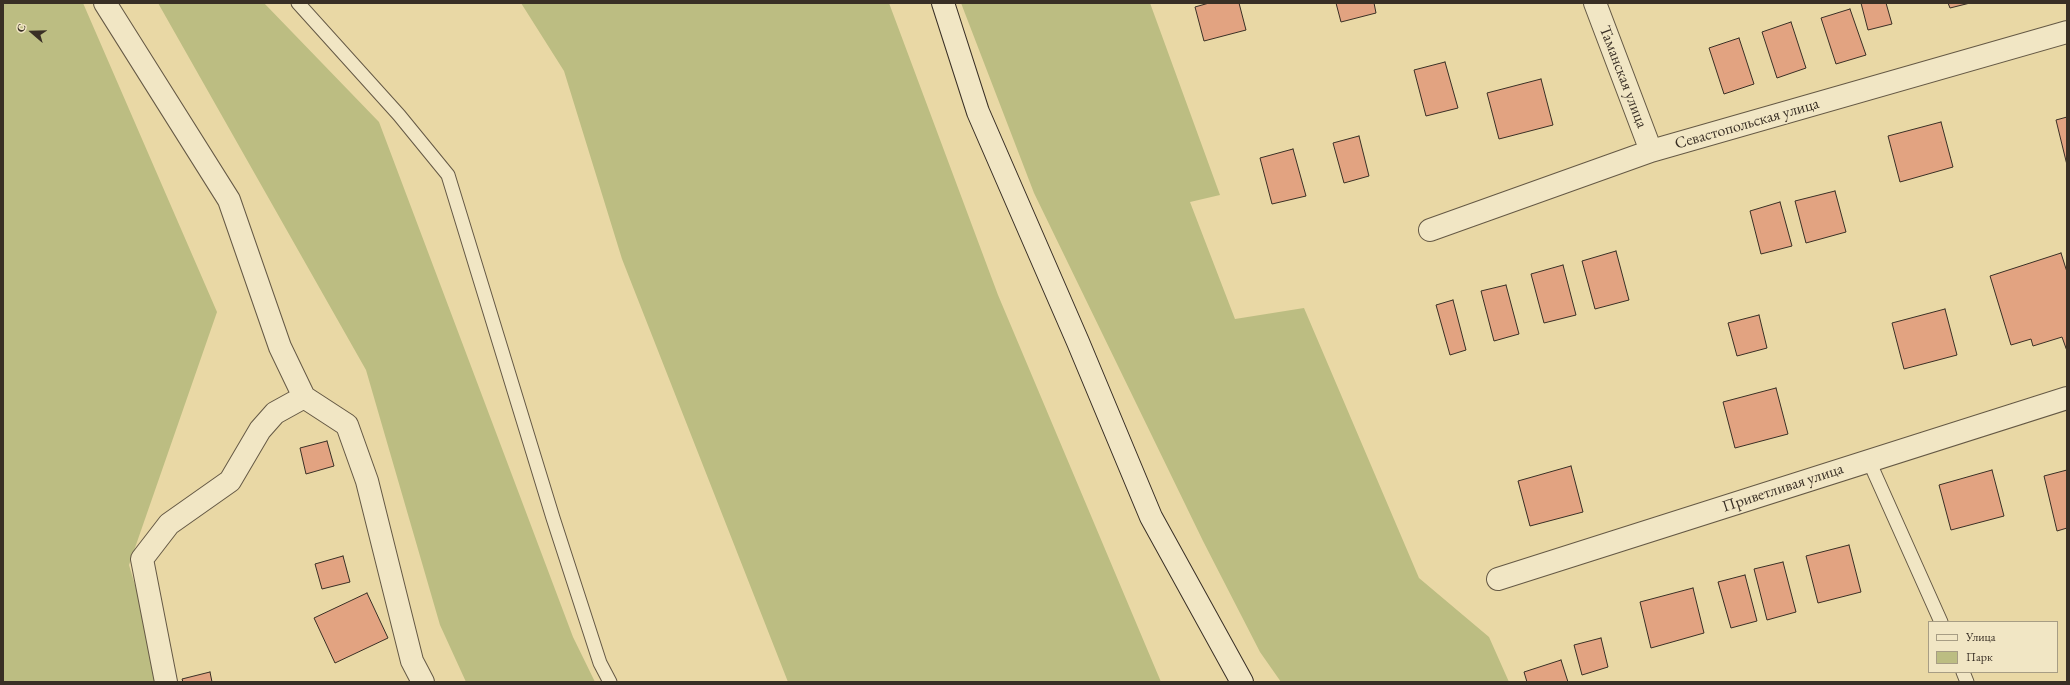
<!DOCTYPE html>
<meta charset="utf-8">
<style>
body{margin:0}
#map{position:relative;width:2070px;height:685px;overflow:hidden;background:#e9d8a5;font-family:"EB Garamond",serif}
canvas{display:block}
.frame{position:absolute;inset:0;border:4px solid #392f25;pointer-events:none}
.legend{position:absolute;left:1928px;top:621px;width:130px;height:52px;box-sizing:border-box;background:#f1e6c4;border:1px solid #a79d84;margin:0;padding:5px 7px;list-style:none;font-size:12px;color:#392f25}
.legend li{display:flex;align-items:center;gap:8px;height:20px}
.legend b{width:20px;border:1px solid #a79d84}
.north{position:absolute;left:12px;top:12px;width:40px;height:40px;-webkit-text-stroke:3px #f1e6c4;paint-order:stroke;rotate:290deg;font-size:11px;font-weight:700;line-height:16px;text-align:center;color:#392f25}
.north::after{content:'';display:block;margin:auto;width:14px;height:18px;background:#392f25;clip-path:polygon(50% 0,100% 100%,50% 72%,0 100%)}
</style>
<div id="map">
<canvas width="2070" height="685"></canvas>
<div class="frame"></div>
<ul class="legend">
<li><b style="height:5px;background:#f1e6c4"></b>Улица</li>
<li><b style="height:11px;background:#bcbd82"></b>Парк</li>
</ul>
<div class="north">С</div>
</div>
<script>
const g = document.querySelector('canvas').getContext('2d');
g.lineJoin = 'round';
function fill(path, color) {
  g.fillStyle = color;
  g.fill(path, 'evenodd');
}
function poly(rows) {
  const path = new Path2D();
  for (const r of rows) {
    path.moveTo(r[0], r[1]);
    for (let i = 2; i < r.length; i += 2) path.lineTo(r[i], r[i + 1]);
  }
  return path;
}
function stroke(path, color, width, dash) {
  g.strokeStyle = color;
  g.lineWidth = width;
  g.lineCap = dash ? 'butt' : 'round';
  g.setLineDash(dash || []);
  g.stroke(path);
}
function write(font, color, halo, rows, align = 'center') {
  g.font = font + ' "EB Garamond",serif';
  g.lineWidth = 3;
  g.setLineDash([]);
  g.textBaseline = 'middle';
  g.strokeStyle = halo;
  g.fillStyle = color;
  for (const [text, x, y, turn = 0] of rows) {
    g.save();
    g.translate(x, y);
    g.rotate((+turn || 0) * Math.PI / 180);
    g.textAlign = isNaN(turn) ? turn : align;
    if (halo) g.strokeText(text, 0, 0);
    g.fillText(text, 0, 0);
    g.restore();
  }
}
const green = poly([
 [3,3,83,3,217,312,129,565,164,682,3,682],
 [158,3,264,3,379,122,573,637,595,682,466,682,440,625,366,370],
 [521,3,889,3,998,295,1161,682,788,682,622,259,564,71],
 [961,3,1150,3,1220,195,1190,202,1235,319,1304,308,1419,578,1489,637,1509,682,1281,682,1260,652,1203,541,1034,193]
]);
const building = poly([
 [1209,3,1239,3,1246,30,1204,41,1195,7,1209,3],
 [1336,3,1374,3,1376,13,1341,22,1336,3],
 [1861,3,1886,3,1892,24,1868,30,1861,3],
 [1948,3,1970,3,1950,8,1948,3],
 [1850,9,1866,55,1836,64,1821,18,1850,9],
 [1791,22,1806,68,1777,78,1762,32,1791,22],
 [1739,38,1754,84,1724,94,1709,48,1739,38],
 [1445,62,1458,108,1426,116,1414,70,1445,62],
 [1541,79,1553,125,1499,139,1487,93,1541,79],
 [2067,117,2067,165,2056,120,2067,117],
 [1941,122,1953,167,1900,182,1888,136,1941,122],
 [1359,136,1369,176,1344,183,1333,143,1359,136],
 [1293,149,1306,196,1272,204,1260,158,1293,149],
 [1835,191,1846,232,1806,243,1795,201,1835,191],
 [1780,202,1792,246,1761,254,1750,211,1780,202],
 [1616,251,1629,300,1595,309,1582,261,1616,251],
 [2061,253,2067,272,2067,351,2062,337,2033,346,2031,339,2011,345,1990,276,2061,253],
 [1563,265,1576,315,1544,323,1531,274,1563,265],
 [1506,285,1519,334,1494,341,1481,291,1506,285],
 [1453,300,1466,350,1450,355,1436,305,1453,300],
 [1945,309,1957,355,1904,369,1892,323,1945,309],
 [1759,315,1767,348,1737,356,1728,323,1759,315],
 [1776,388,1788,434,1735,448,1723,402,1776,388],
 [327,441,334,466,306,474,300,448,327,441],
 [1571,466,1583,512,1530,526,1518,481,1571,466],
 [1992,470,2004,516,1951,530,1939,485,1992,470],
 [2067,470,2067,528,2057,531,2044,476,2067,470],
 [1849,545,1861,592,1818,603,1806,556,1849,545],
 [343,556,350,582,322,589,315,564,343,556],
 [1783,562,1796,612,1767,620,1754,569,1783,562],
 [1745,575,1757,621,1731,628,1718,582,1745,575],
 [1693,588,1704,633,1651,648,1640,602,1693,588],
 [367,593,388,638,335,663,314,618,367,593],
 [1601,638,1608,667,1582,675,1574,645,1601,638],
 [1561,660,1568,682,1527,682,1524,672,1561,660],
 [210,672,212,682,183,682,182,679,210,672]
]);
const service = poly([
 [298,3,399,115,448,175,553,518,600,663,610,682],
 [1869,461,1941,622],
 [1963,672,1967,682]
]);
const minor = poly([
 [105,3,229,200,280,347,304,397,347,425,367,481,412,661,423,682],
 [1595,3,1651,151],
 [1430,230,1651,151,2067,32],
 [1498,579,2067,398],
 [166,682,142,559,169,524,230,481,260,430,275,413,304,397]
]);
const secondary = poly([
 [943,3,978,112,1078,342,1151,517,1242,682]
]);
const streetNames = [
 ["Таманская улица",1623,77,69],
 ["Севастопольская улица",1747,124,-16],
 ["Приветливая улица",1783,488,-18]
];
fill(green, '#bcbd82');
fill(building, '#e2a381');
stroke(building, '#392f25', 1);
stroke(service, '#655945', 15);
stroke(minor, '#655945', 24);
stroke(secondary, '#392f25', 24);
stroke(service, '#f1e6c4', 13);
stroke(minor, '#f1e6c4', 22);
stroke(secondary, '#f1e6c4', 22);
write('16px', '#392f25', '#f1e6c4', streetNames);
</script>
